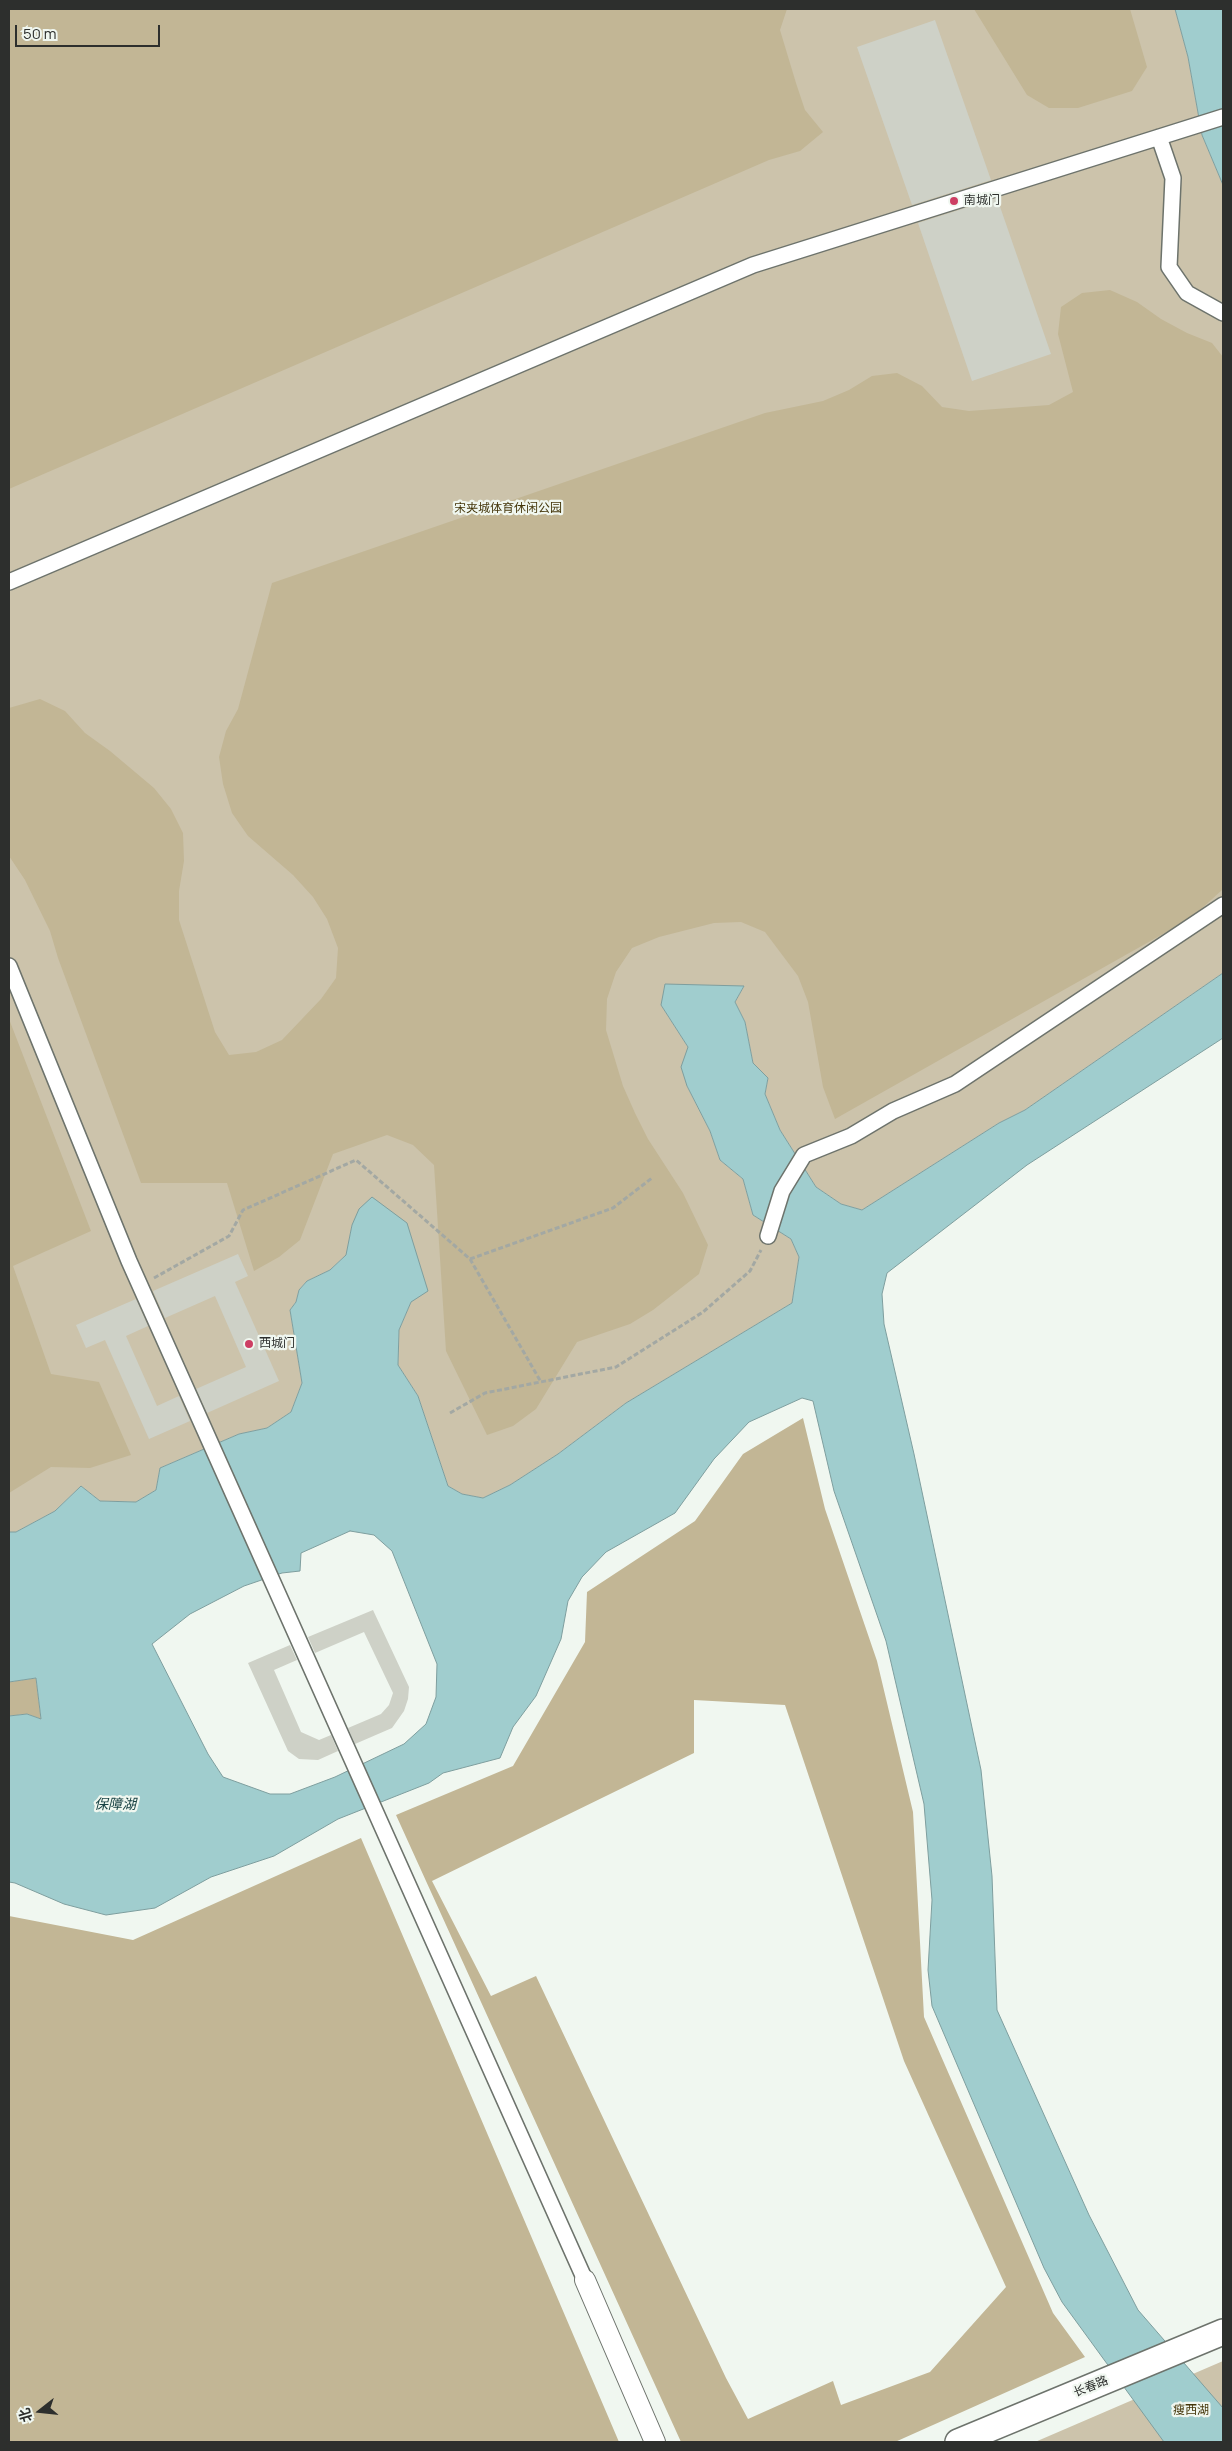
<!DOCTYPE html>
<meta charset="utf-8">
<style>
body{margin:0}
#map{position:relative;width:1232px;height:2451px;overflow:hidden;background:#f0f7f0;font-family:Manrope,"Noto Sans SC",sans-serif}
canvas{display:block}
.frame{position:absolute;inset:0;border:10px solid #2d2f2d;pointer-events:none}
.north{position:absolute;left:15px;top:2386px;width:50px;height:50px;-webkit-text-stroke:4px #f0f7f0;paint-order:stroke;rotate:254deg;font-size:14px;font-weight:700;line-height:20px;text-align:center;color:#2d2f2d}
.north::after{content:'';display:block;margin:auto;width:18px;height:22px;background:#2d2f2d;clip-path:polygon(50% 0,100% 100%,50% 72%,0 100%)}
.scale{position:absolute;left:15px;top:25px;width:145px;height:22px;box-sizing:border-box;border:2px solid #2d2f2d;border-top:0;padding-left:6px;font-size:15px;line-height:18px;white-space:nowrap;color:#2d2f2d;-webkit-text-stroke:4px #f0f7f0;paint-order:stroke}
</style>
<div id="map">
<canvas width="1232" height="2451"></canvas>
<div class="frame"></div>
<div class="north">北</div>
<div class="scale">50 m</div>
</div>
<script>
const g = document.querySelector('canvas').getContext('2d');
g.lineJoin = 'round';
function fill(path, color) {
  g.fillStyle = color;
  g.fill(path, 'evenodd');
}
function poly(rows) {
  const path = new Path2D();
  for (const r of rows) {
    path.moveTo(r[0], r[1]);
    for (let i = 2; i < r.length; i += 2) path.lineTo(r[i], r[i + 1]);
  }
  return path;
}
function stroke(path, color, width, dash) {
  g.strokeStyle = color;
  g.lineWidth = width;
  g.lineCap = dash ? 'butt' : 'round';
  g.setLineDash(dash || []);
  g.stroke(path);
}
function write(font, color, halo, rows, align = 'center') {
  g.font = font + ' Manrope,"Noto Sans SC",sans-serif';
  g.lineWidth = 4.5;
  g.setLineDash([]);
  g.textBaseline = 'middle';
  g.strokeStyle = halo;
  g.fillStyle = color;
  for (const [text, x, y, turn = 0] of rows) {
    g.save();
    g.translate(x, y);
    g.rotate((+turn || 0) * Math.PI / 180);
    g.textAlign = isNaN(turn) ? turn : align;
    if (halo) g.strokeText(text, 0, 0);
    g.fillText(text, 0, 0);
    g.restore();
  }
}
const green = poly([
 [9,9,1175,9,1188,57,1202,135,1223,185,1223,973,1025,1110,999,1123,862,1210,841,1204,816,1187,780,1130,765,1094,768,1078,753,1063,745,1022,735,1002,744,986,661,1005,688,1047,687,1086,710,1131,720,1160,743,1179,753,1215,791,1239,799,1257,792,1303,626,1403,558,1454,510,1485,483,1498,462,1494,448,1486,418,1396,398,1365,399,1330,411,1302,352,1225,347,1254,330,1270,307,1281,299,1290,296,1302,290,1310,302,1383,291,1412,267,1428,239,1434,160,1468,156,1490,136,1502,100,1501,81,1486,55,1511,16,1532,9,1532],
 [1223,2361,1223,2442,1035,2442]
]);
const forest = poly([
 [9,9,787,9,780,30,796,83,805,110,823,132,800,151,769,160,9,489],
 [974,9,1130,9,1147,67,1132,91,1078,108,1049,108,1027,95],
 [1110,290,1137,302,1161,319,1187,333,1212,343,1223,357,1222,890,1200,910,1177,926,835,1119,823,1087,808,1002,798,976,765,932,741,922,714,923,659,937,632,948,616,972,607,999,606,1030,623,1086,635,1113,648,1139,683,1193,708,1245,699,1274,653,1310,630,1324,577,1342,536,1409,513,1426,487,1435,446,1351,434,1165,413,1145,387,1135,333,1154,300,1240,279,1257,254,1271,227,1183,141,1183,58,958,50,931,25,880,9,856,9,708,40,699,65,711,85,733,110,751,154,788,171,809,183,833,184,861,179,891,179,920,215,1032,229,1055,256,1052,282,1040,321,999,336,978,338,948,327,919,313,897,293,875,248,836,232,813,223,784,219,757,226,731,238,709,272,583,765,413,823,401,849,390,872,376,897,373,922,386,942,407,969,411,1049,405,1073,392,1058,334,1061,307,1082,293],
 [9,1019,91,1231,13,1266,51,1374,99,1382,131,1455,90,1468,51,1467,9,1493],
 [803,1418,825,1509,877,1661,913,1812,924,2017,1053,2313,1085,2357,895,2442,681,2442,396,1815,513,1766,585,1642,587,1592,695,1521,743,1454],
 [694,1700,785,1705,904,2061,1006,2287,930,2372,841,2405,833,2381,748,2419,726,2378,536,1976,491,1996,432,1881,694,1753],
 [36,1678,41,1719,27,1714,9,1716,9,1682],
 [361,1838,619,2442,9,2442,9,1916,133,1940]
]);
const water = poly([
 [1175,9,1223,9,1223,185,1202,135,1188,57,1175,9],
 [1223,973,1223,1038,1027,1165,887,1273,882,1294,884,1324,914,1454,981,1770,992,1876,997,2010,1089,2215,1138,2310,1223,2408,1223,2442,1164,2442,1062,2302,1044,2268,932,2006,928,1970,932,1900,924,1804,886,1641,834,1491,813,1401,802,1398,749,1422,714,1459,675,1513,606,1552,582,1577,568,1601,561,1639,536,1696,513,1727,500,1758,443,1773,429,1783,338,1819,274,1856,211,1877,155,1908,106,1915,64,1904,15,1883,9,1882,9,1716,27,1714,41,1719,36,1678,9,1682,9,1532,16,1532,55,1511,81,1486,100,1501,136,1502,156,1490,160,1468,239,1434,267,1428,291,1412,302,1383,290,1310,296,1302,299,1290,307,1281,330,1270,346,1255,352,1225,359,1209,372,1197,407,1223,428,1291,411,1302,399,1330,398,1365,418,1396,448,1486,462,1494,483,1498,510,1485,558,1454,626,1403,792,1303,799,1257,791,1239,753,1215,743,1179,720,1160,710,1131,687,1086,681,1067,688,1047,661,1005,665,984,744,986,735,1002,745,1022,753,1063,768,1078,765,1094,780,1130,816,1187,841,1204,862,1210,999,1123,1025,1110,1223,973],
 [350,1531,374,1535,392,1551,437,1664,436,1697,426,1724,404,1744,335,1777,290,1794,270,1794,223,1777,208,1754,152,1644,190,1614,244,1586,282,1573,300,1571,301,1553,350,1531]
]);
const building = poly([
 [935,20,991,180,912,205,857,47],
 [997,198,1051,354,972,381,918,223],
 [238,1254,248,1276,235,1282,279,1381,207,1413,196,1389,246,1367,215,1296,165,1318,153,1291],
 [136,1299,148,1326,126,1336,157,1406,179,1396,190,1421,149,1439,105,1340,86,1348,76,1325],
 [373,1610,409,1687,408,1699,404,1711,392,1728,355,1744,348,1728,381,1714,389,1705,393,1693,364,1632,315,1653,308,1637],
 [290,1645,297,1660,274,1670,301,1732,319,1740,331,1735,338,1751,318,1760,299,1759,288,1751,248,1663]
]);
const path = poly([
 [470,1259,613,1208,652,1178],
 [154,1278,229,1236,243,1210,356,1160,470,1259,541,1382],
 [450,1413,485,1393,616,1367,703,1312,750,1271,761,1250]
]);
const pedestrian = poly([
 [1159,137,1173,178,1169,267,1187,293,1223,313],
 [9,582,753,265,1223,117],
 [9,966,129,1261,585,2280],
 [768,1236,782,1191,804,1155,851,1136,893,1111,955,1084,1223,905]
]);
const minor = poly([
 [585,2280,655,2442]
]);
const tertiary = poly([
 [958,2442,1223,2332]
]);
const markers = [
 [954,201,5,"#cd3e63"],
 [249,1344,5,"#cd3e63"]
];
const poiNames = [
 ["南城门",964,201],
 ["西城门",259,1344]
];
const parkNames = [
 ["宋夹城体育休闲公园",508,509],
 ["瘦西湖",1191,2411]
];
const streetNames = [
 ["长春路",1091,2387,-22]
];
const waterNames = [
 ["保障湖",115,1805]
];
fill(green, '#ccc3ab');
fill(forest, '#c2b695');
fill(water, '#a0cdce');
stroke(water, '#7e9e9e', 1);
fill(building, '#ced1c7');
stroke(pedestrian, '#6d736c', 18);
stroke(minor, '#6d736c', 22);
stroke(tertiary, '#6d736c', 28);
stroke(path, '#a3a8a3', 3, [5, 2.5]);
stroke(pedestrian, '#fff', 15);
stroke(minor, '#fff', 20);
stroke(tertiary, '#fff', 25);
for (const [x, y, r, color] of markers) {
  const dot = new Path2D();
  dot.arc(x, y, r, 0, 2 * Math.PI);
  g.fillStyle = color;
  g.fill(dot);
  stroke(dot, '#f0f7f0', 2);
}
write('12px', '#2d2f2d', '#f0f7f0', poiNames, 'left');
write('12px', '#44360a', '#f0f7f0', parkNames);
write('12px', '#2d2f2d', '#f0f7f0', streetNames);
write('italic 14px', '#184243', '#f0f7f0', waterNames);
</script>
